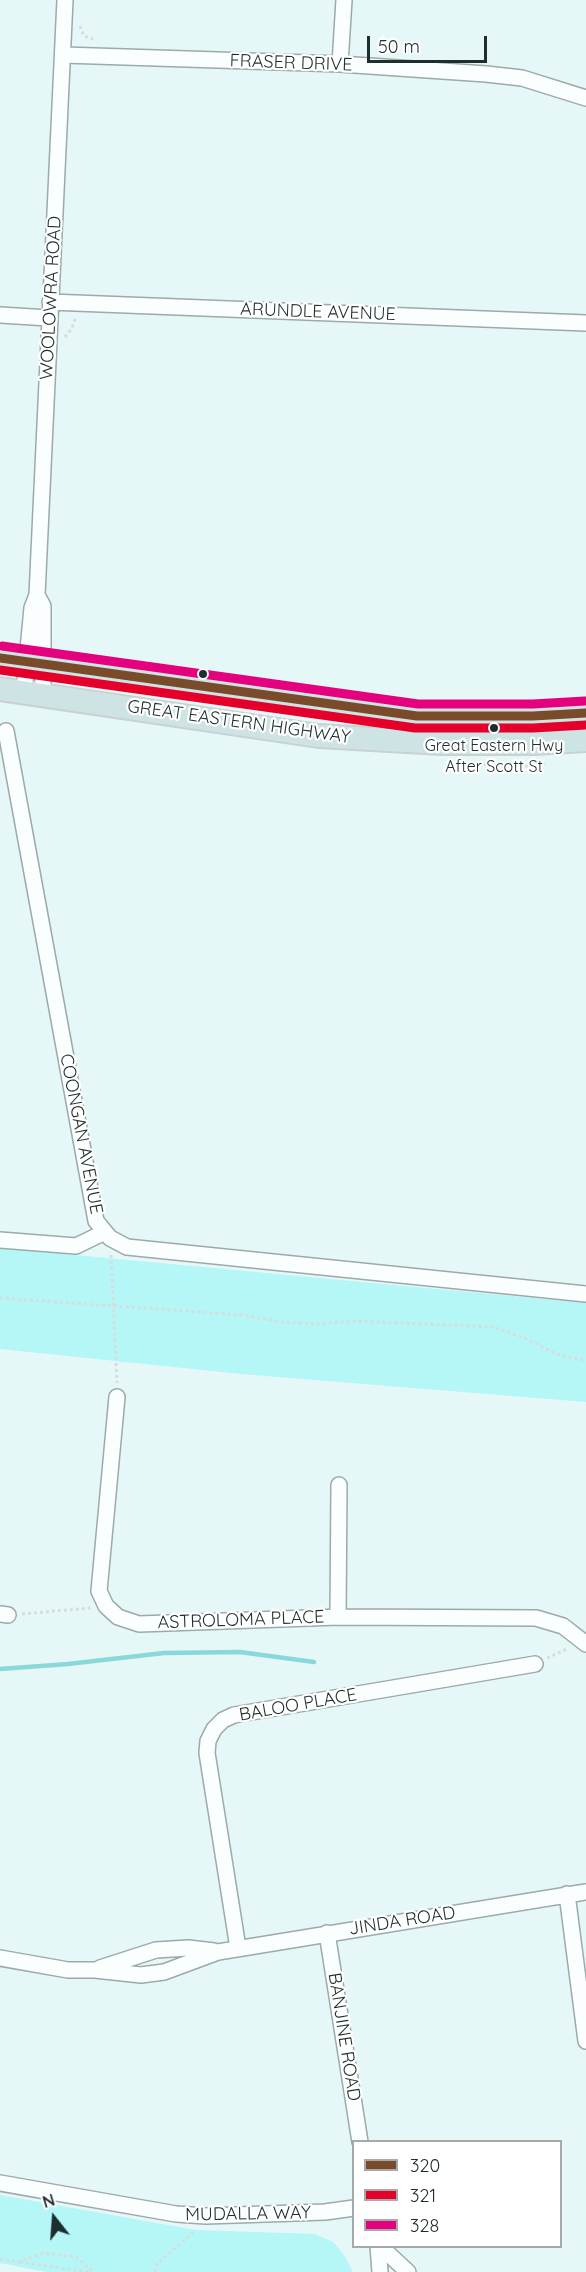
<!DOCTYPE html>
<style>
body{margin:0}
#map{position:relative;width:586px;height:2272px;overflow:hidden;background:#e6f7f7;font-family:Quicksand,sans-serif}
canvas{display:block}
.legend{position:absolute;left:352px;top:2140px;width:210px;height:108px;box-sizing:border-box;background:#fff;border:2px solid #a5abab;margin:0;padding:8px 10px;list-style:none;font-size:18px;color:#1e2d2d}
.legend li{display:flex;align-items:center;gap:12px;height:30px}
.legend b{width:30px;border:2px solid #a5abab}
.north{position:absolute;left:24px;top:2188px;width:60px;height:60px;-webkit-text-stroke:4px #fff;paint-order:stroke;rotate:343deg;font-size:16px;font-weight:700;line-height:24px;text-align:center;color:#1e2d2d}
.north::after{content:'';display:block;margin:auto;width:21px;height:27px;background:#1e2d2d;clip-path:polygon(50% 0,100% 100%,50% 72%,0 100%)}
.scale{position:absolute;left:367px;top:36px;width:120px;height:27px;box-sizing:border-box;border:3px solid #1e2d2d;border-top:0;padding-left:8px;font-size:18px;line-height:21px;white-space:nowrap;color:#1e2d2d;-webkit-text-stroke:4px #fff;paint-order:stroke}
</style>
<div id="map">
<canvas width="586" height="2272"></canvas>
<ul class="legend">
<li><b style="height:8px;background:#7a4b2a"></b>320</li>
<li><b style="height:8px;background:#e4002b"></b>321</li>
<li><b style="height:8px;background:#e5007d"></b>328</li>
</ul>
<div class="north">N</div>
<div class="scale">50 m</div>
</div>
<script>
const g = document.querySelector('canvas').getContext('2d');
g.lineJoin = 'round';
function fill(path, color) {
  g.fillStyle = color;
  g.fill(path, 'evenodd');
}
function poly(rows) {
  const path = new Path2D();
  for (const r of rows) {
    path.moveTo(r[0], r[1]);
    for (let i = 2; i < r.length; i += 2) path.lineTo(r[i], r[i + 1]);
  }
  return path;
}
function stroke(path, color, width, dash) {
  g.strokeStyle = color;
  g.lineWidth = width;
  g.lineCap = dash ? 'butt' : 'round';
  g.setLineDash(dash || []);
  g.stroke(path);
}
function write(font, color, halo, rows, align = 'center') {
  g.font = font + ' Quicksand,sans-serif';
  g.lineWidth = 4.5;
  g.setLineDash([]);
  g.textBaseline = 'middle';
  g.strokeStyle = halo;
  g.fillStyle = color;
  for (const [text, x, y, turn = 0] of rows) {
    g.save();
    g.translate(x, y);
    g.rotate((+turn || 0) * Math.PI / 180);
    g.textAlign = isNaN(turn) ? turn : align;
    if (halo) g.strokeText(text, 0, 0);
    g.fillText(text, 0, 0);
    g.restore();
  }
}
const green = poly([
 [0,1248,586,1303,586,1402,241,1374,0,1349],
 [0,2195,196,2230,315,2234,333,2242,344,2255,353,2272,46,2272,0,2263]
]);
const stream = poly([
 [0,1669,68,1664,164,1653,240,1652,314,1662]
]);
const path = poly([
 [80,26,84,36,93,39],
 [65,337,72,328,76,316],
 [471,764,529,766,548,763],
 [111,1255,117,1383],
 [0,1298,242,1315,282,1322,316,1324,352,1321,494,1327,524,1338,557,1354,586,1361],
 [22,1614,90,1608],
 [547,1658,569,1648],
 [0,2259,18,2262,44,2253,76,2257,94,2272],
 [20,2262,89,2272],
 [155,2272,156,2265,195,2231]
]);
const minor = poly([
 [64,55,340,64,486,74,522,78,586,98],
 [340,64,344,0],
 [50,302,586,323],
 [0,315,49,318],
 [37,595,43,606,43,694],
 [24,691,32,608,37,595,65,0],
 [6,731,96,1221,110,1238,127,1247,586,1294],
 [0,1240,76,1246,105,1232],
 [117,1397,99,1591,106,1606,118,1617,139,1624,338,1617,536,1618,563,1626,586,1644],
 [0,1614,8,1615],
 [338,1617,339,1485],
 [567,1894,586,2041],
 [327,1933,360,2142],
 [238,1948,207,1753,208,1741,214,1729,223,1720,234,1715,535,1664],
 [0,1958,68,1970,95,1970,141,1975,164,1972,218,1952,586,1892],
 [100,1968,156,1950,188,1948,214,1951],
 [0,2183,176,2214,206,2216,325,2212,354,2208],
 [378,2246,380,2272],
 [380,2246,408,2272]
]);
const highway = poly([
 [0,658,417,716,533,716,586,713],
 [0,689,319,736,442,743,534,743,586,740]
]);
const bus1 = poly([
 [0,658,417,716,533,716,586,713]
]);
const bus2 = poly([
 [0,670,415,728,533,728,586,725]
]);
const bus3 = poly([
 [2,646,418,704,533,704,585,701]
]);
const markers = [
 [203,674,5,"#1e2d2d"],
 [494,728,5,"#1e2d2d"]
];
const busNames = [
 ["Great Eastern Hwy",494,746],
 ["After Scott St",494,767]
];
const streetNames = [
 ["FRASER DRIVE",291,63,2],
 ["WOOLOWRA ROAD",51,298,-87],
 ["ARUNDLE AVENUE",318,312,2],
 ["GREAT EASTERN HIGHWAY",239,722,8],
 ["COONGAN AVENUE",81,1134,79],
 ["ASTROLOMA PLACE",241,1620,-2],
 ["BALOO PLACE",298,1705,-10],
 ["JINDA ROAD",402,1921,-9],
 ["BANJINE ROAD",344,2037,81],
 ["MUDALLA WAY",248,2214,-1]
];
fill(green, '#b5f6f7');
stroke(stream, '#8ad8da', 4.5);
stroke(minor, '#9baaaa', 18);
stroke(highway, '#c9d2d2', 26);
stroke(path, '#d7dddd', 3, [3, 3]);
stroke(minor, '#fbfefe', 15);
stroke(highway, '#cee4e4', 22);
stroke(bus1, '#7a4b2a', 9);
stroke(bus2, '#e4002b', 9);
stroke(bus3, '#e5007d', 9);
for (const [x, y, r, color] of markers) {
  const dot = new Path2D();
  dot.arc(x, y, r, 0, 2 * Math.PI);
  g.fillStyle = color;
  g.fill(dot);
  stroke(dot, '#fff', 2);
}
write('16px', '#1e2d2d', '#fff', busNames);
write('18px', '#1e2d2d', '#fff', streetNames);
</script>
